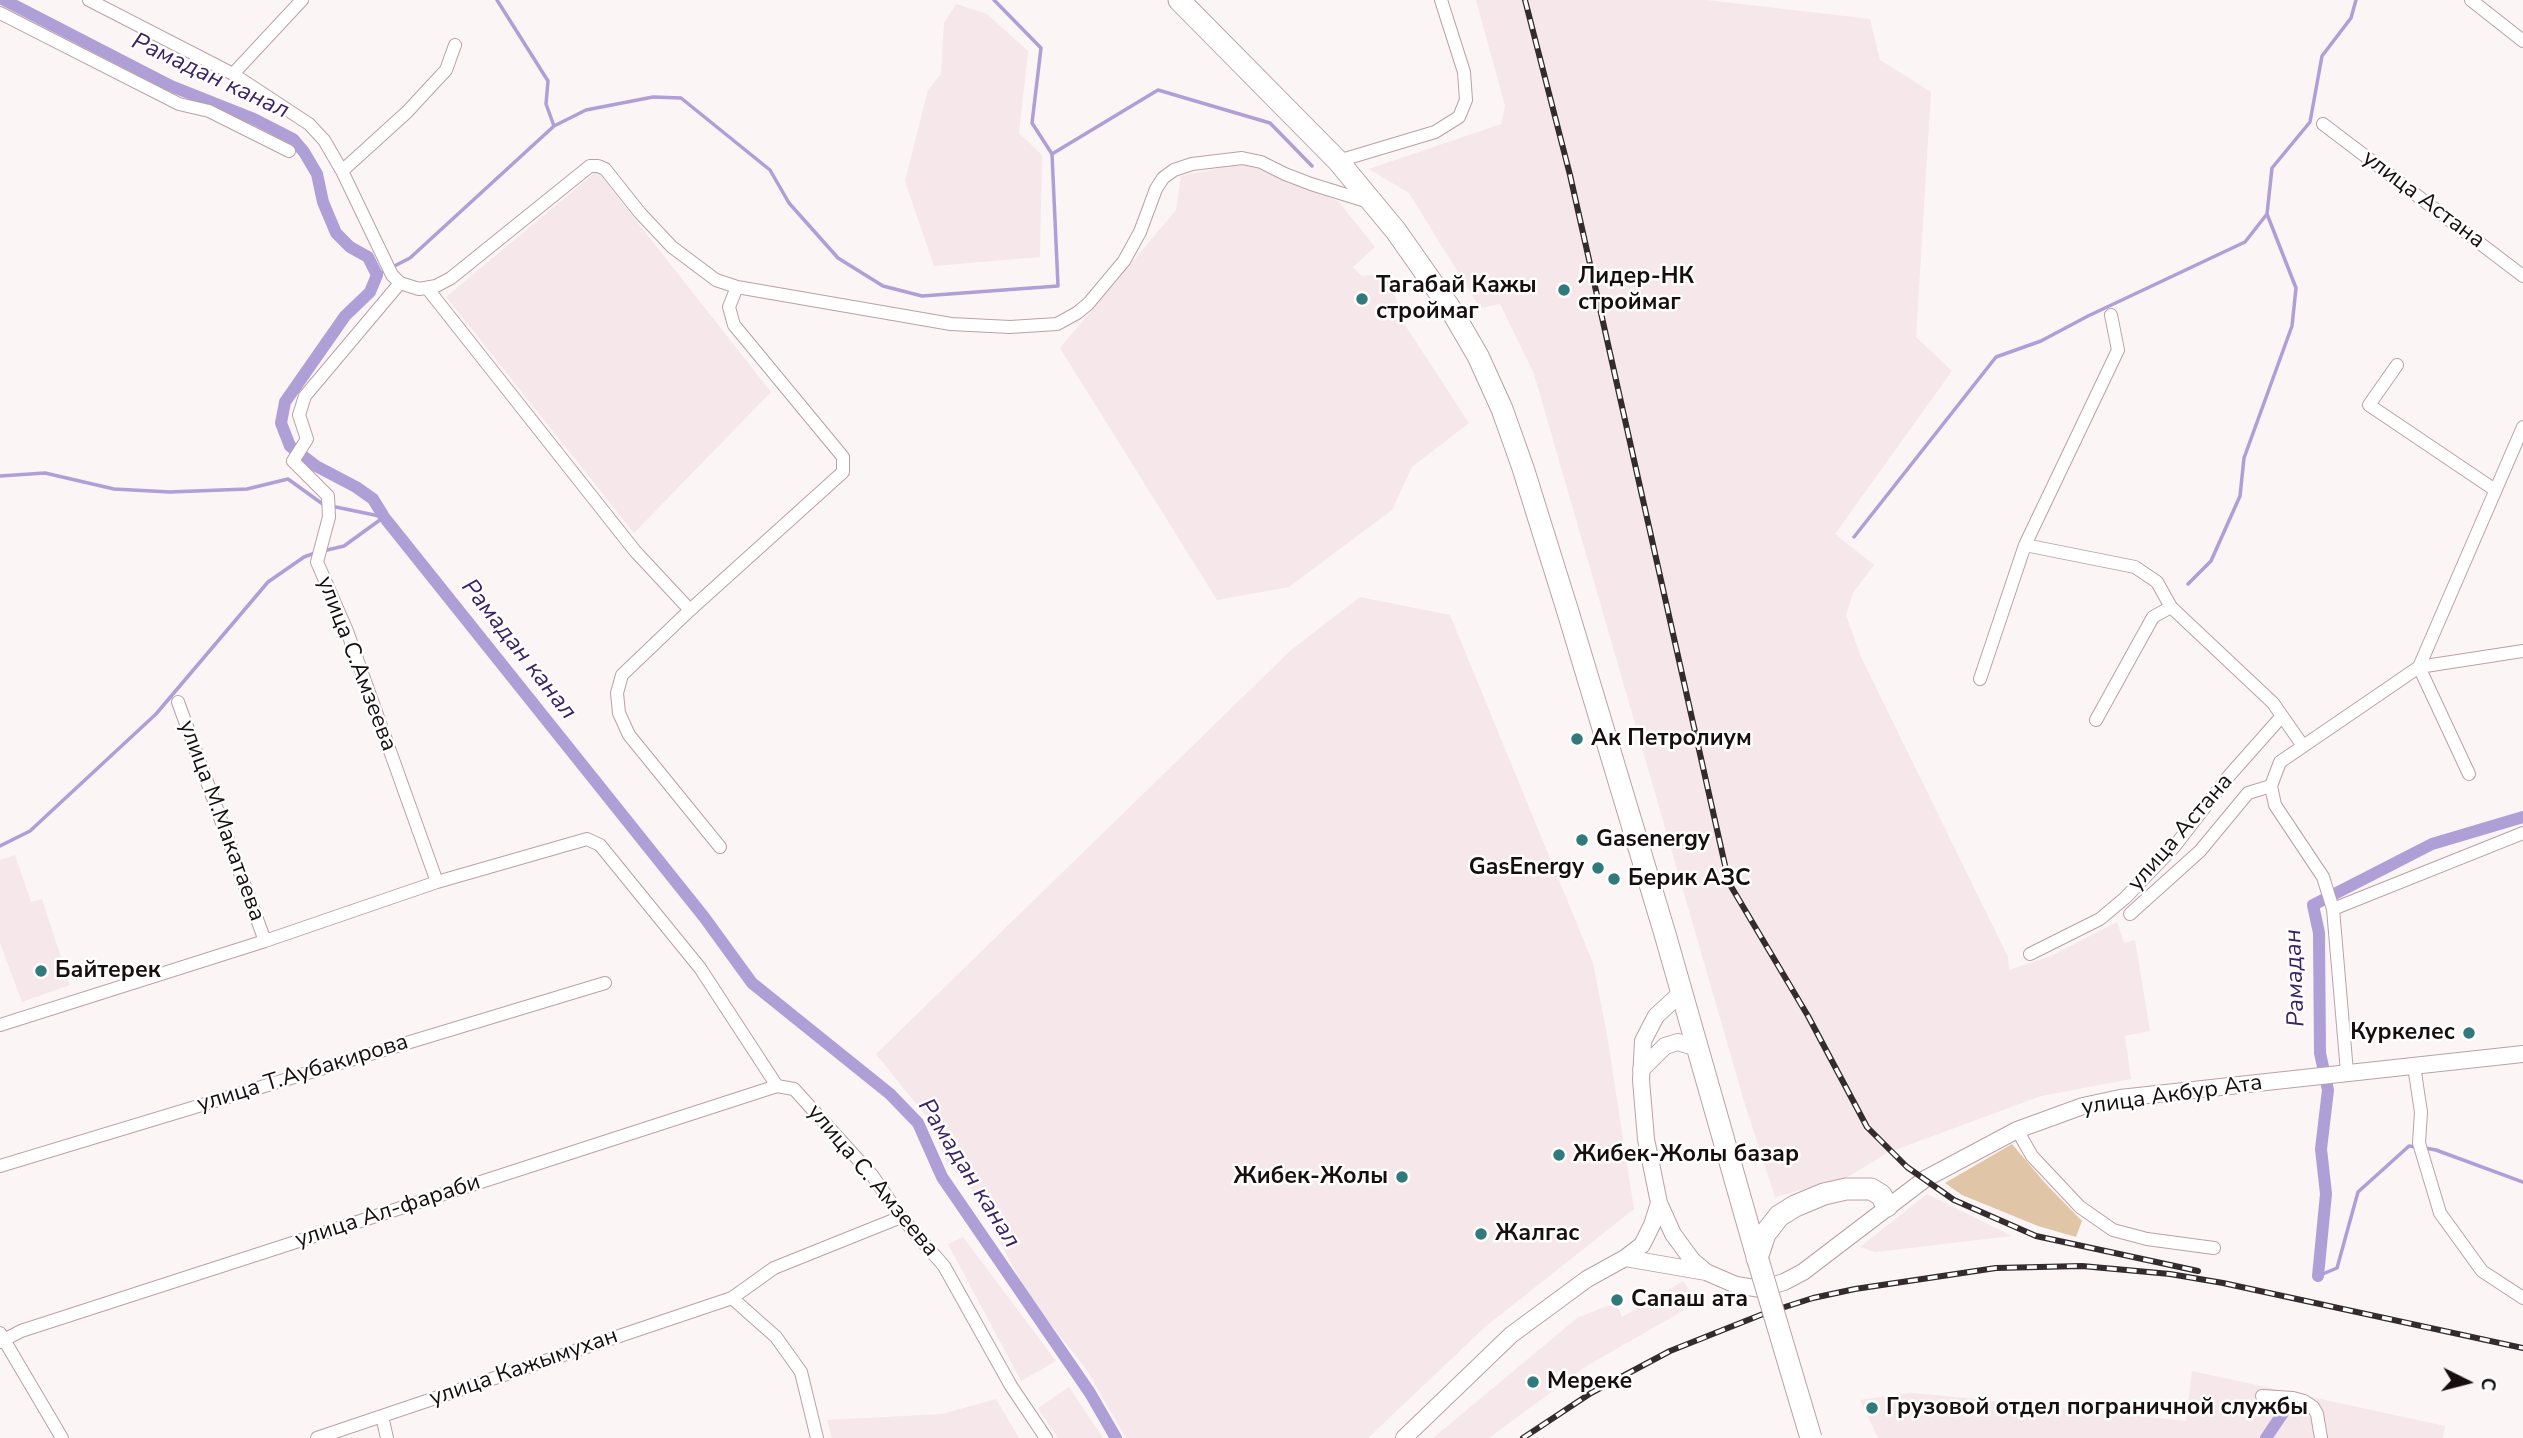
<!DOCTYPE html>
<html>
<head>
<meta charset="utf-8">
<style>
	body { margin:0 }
	#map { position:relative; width:2523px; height:1438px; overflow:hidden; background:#fbf5f6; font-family:"Nunito Sans",sans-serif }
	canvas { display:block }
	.north { position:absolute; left:2432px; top:1347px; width:70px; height:70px; -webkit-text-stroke:5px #fff; paint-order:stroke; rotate:96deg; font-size:19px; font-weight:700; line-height:28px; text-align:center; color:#170e10 }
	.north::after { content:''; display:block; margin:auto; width:24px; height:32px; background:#170e10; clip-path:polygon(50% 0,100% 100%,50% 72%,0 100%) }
</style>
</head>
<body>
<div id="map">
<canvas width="2523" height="1438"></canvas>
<div class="north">С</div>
</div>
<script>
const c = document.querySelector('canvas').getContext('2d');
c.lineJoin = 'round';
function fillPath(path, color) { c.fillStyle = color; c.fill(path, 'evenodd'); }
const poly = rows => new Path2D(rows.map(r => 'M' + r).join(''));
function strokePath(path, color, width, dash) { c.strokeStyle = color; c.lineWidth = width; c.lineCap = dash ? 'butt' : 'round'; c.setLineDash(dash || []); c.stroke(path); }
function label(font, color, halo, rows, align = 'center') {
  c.font = font + ' "Nunito Sans",sans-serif'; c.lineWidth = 5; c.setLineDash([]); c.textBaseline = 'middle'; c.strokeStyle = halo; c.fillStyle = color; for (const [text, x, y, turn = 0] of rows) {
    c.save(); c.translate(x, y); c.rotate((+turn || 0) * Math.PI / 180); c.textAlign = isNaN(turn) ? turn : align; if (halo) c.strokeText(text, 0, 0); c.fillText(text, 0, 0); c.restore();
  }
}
fillPath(poly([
	[1476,0,1707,0,1870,19,1880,60,1931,92,1916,337,1952,371,1835,534,1874,565,1853,593,1846,615,1861,657,2008,957,2009,970,2051,956,2117,922,2124,943,2135,940,2150,1031,2125,1036,2131,1079,2041,1096,1887,1153,1846,1178,1775,1197,1746,1108,1534,374,1500,304,1480,308,1409,193,1369,169,1501,124,1505,106],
	[956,4,987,14,1028,51,1019,133,1042,155,1040,257,934,266,905,181,928,90,941,74,944,23],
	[1243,163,1338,201,1375,247,1353,267,1362,276,1387,273,1405,325,1469,423,1412,467,1392,510,1289,587,1217,600,1060,348,1176,210,1181,176],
	[597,171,771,392,634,533,446,297],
	[1360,597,1450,615,1593,963,1607,1035,1634,1209,1485,1327,1368,1438,1126,1438,1086,1369,1030,1298,972,1190,946,1162,930,1121,876,1054,1291,650],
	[15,855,31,902,42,899,70,985,22,1002,0,943,0,860],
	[1927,1194,2012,1236,1875,1252,1860,1247],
	[963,1237,1056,1361,1021,1381,948,1244],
	[1683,1281,1698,1302,1585,1367,1489,1438,1433,1438,1577,1318,1607,1306,1617,1305,1622,1317],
	[2192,1371,2445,1426,2443,1438,1878,1438,1860,1400,1910,1393,1936,1395,2186,1421],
	[1069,1387,1103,1438,1058,1438,1038,1408],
	[996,1399,1019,1438,832,1438,827,1420,942,1414]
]), '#f5e7ea');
fillPath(poly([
	[2012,1144,2045,1183,2082,1221,2076,1237,2038,1226,1962,1195,1945,1183]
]), '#e0c5a7');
strokePath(poly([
	[497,0,548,81,546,104,554,126],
	[1052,154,1158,90,1270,123,1312,166],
	[377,275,410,258,554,126,586,110,653,97,681,98,770,170,789,203,838,258,883,286,922,296,1058,286,1052,154,1032,123,1041,48,994,0],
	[0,476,45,473,114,489,170,492,247,489,288,479,324,505],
	[331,506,384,517],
	[1854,537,1996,357,2041,341,2088,316,2245,242,2267,214],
	[323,551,344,546,384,517],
	[2188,584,2211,561,2240,496,2244,458,2292,326,2296,288,2267,214,2272,168,2310,122,2322,56,2351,18,2356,0],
	[0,846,30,831,156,714,268,582,304,557,315,553],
	[2425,1148,2436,1150,2523,1182],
	[2318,1276,2337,1268,2358,1192,2409,1146,2417,1147]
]), '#ae9fd7', 3.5);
strokePath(poly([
	[4,0,171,86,254,119,293,139,304,152,317,174,323,202,336,233,350,247,368,257,377,275,370,292,345,316,285,402,281,423,290,446,316,466,356,487,373,499,384,517,704,917,752,983,890,1094,918,1123,942,1177,1090,1393,1116,1438],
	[2318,1276,2326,1194,2321,1149,2328,1090,2320,1053,2319,933,2313,905,2432,844,2523,817],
	[2266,1438,2287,1407]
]), '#ae9fd7', 12);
const street = poly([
	[89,0,233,74,309,124,324,140,342,171,392,275,400,283,419,289,436,286,451,278,590,166,598,166,605,169,640,213,672,247,716,280,737,287,951,324,1010,327,1057,324,1077,313,1088,304,1124,261,1140,232,1156,189,1163,178,1174,170,1192,164,1242,158,1261,162,1285,174,1311,184,1369,202],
	[2471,0,2523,41],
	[0,13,179,104,209,111,289,151],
	[233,74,302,0],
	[2323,124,2523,276],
	[1338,161,1435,132,1459,117,1466,100,1464,72,1441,0],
	[342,171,407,112,446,70,455,45],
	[400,283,305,396,299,415,307,439,293,461,328,496,329,517,317,562,347,631,437,882,587,839,600,845,700,968,777,1086,794,1089,872,1175,901,1217,944,1266,1011,1386,1046,1438],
	[427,288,635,551,690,610],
	[2397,365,2369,405,2495,490],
	[2025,545,2135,567,2157,582,2171,607,2273,703,2303,746],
	[1980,679,2025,545,2118,350,2111,315],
	[178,702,265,941],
	[2096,720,2153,617,2171,607],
	[2469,774,2419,667,2523,651],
	[720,847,629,735,619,713,617,693,622,675,690,610,843,472,843,457,734,325,729,307,737,287],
	[2333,909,2523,833],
	[2130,914,2200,851,2248,793,2271,786],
	[2030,954,2100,919,2125,898,2174,847,2228,777,2282,716],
	[0,1025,265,941,437,882],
	[2414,1066,2421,1112,2419,1143,2440,1213,2482,1271,2523,1298],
	[2347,1072,2333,909,2323,877,2275,805,2271,786,2280,762,2419,667,2523,427],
	[2017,1130,2032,1156,2080,1207,2113,1230,2147,1239,2214,1248],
	[0,1166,605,983],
	[732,1298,776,1337,801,1372,817,1438],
	[0,1333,62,1438],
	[0,1342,21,1331,777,1086],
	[2262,1396,2293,1398,2304,1401,2313,1407,2317,1414,2321,1438],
	[382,1416,387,1438],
	[317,1438,732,1298,774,1268,901,1217]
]);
const secondary = poly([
	[1682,992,1656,1016,1643,1041,1641,1080,1646,1139,1659,1203,1673,1234,1692,1260,1706,1272],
	[1641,1070,1665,1046,1678,1042,1697,1048],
	[1625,1258,1706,1272,1736,1285,1761,1289,1784,1282,1803,1272,1925,1179,2017,1130,2083,1106,2120,1098,2523,1054],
	[1404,1438,1511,1335,1587,1279,1625,1258,1642,1245,1652,1225,1659,1203]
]);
const highway = poly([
	[1179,0,1338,161,1396,231,1450,308,1478,356,1502,409,1523,468,1568,612,1665,934,1758,1260],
	[1757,1258,1765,1234,1779,1216,1795,1206,1824,1194,1846,1189,1871,1189,1881,1195,1887,1206]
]);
strokePath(street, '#bca0a6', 14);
strokePath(secondary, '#bca0a6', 18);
strokePath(highway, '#bca0a6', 23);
strokePath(street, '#fff', 12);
strokePath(secondary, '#fff', 16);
strokePath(highway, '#fff', 21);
const rail = poly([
	[1525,0,1570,175,1729,883,1808,1016,1867,1127,1907,1167,1954,1200,2036,1236,2198,1271],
	[1523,1438,1591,1393,1670,1351,1763,1314,1813,1298,1855,1289,1996,1268,2082,1266,2170,1274,2223,1283,2523,1348]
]);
strokePath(rail, '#332b2d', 6);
strokePath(rail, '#fff', 3.5, [10]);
const highwayBridge = poly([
	[1758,1260,1811,1438]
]);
strokePath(highwayBridge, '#bca0a6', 23, []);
strokePath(highwayBridge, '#fff', 21);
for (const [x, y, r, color] of [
	[1564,290,7,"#317a7b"],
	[1362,299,7,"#317a7b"],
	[1577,739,7,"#317a7b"],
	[1582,840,7,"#317a7b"],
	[1598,868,7,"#317a7b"],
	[1614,879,7,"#317a7b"],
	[41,971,7,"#317a7b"],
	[2469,1033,7,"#317a7b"],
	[1559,1155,7,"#317a7b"],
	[1402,1177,7,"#317a7b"],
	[1481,1234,7,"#317a7b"],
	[1617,1300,7,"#317a7b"],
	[1533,1382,7,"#317a7b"],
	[1872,1408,7,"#317a7b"]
]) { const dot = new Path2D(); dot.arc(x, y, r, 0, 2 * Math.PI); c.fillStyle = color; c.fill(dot); strokePath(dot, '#fff', 2.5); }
label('23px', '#170e10', '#fff', [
	["улица Астана",2423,200,37],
	["улица С.Амзеева",356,664,69],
	["улица М.Макатаева",221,821,70],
	["улица Астана",2181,833,-49],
	["улица Т.Аубакирова",303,1074,-17],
	["улица Акбур Ата",2172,1096,-8],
	["улица С. Амзеева",872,1181,50],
	["улица Ал-фараби",388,1212,-18],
	["улица Кажымухан",524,1368,-19]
]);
label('bold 23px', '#170e10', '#fff', [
	["Лидер-НК",1578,277],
	["строймаг",1578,303],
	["Тагабай Кажы",1376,286],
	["строймаг",1376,312],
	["Ак Петролиум",1591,739],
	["Gasenergy",1596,840],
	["GasEnergy",1584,868,"right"],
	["Берик АЗС",1628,879],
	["Байтерек",55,971],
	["Куркелес",2455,1033,"right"],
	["Жибек-Жолы базар",1573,1155],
	["Жибек-Жолы",1388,1177,"right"],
	["Жалгас",1495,1234],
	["Сапаш ата",1631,1300],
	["Мереке",1547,1382],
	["Грузовой отдел пограничной службы",1886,1408]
], 'left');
label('italic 24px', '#3b2365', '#fff', [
	["Рамадан канал",210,77,25],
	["Рамадан канал",518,650,52],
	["Рамадан",2296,978,-92],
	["Рамадан канал",968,1174,58]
]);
</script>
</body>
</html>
